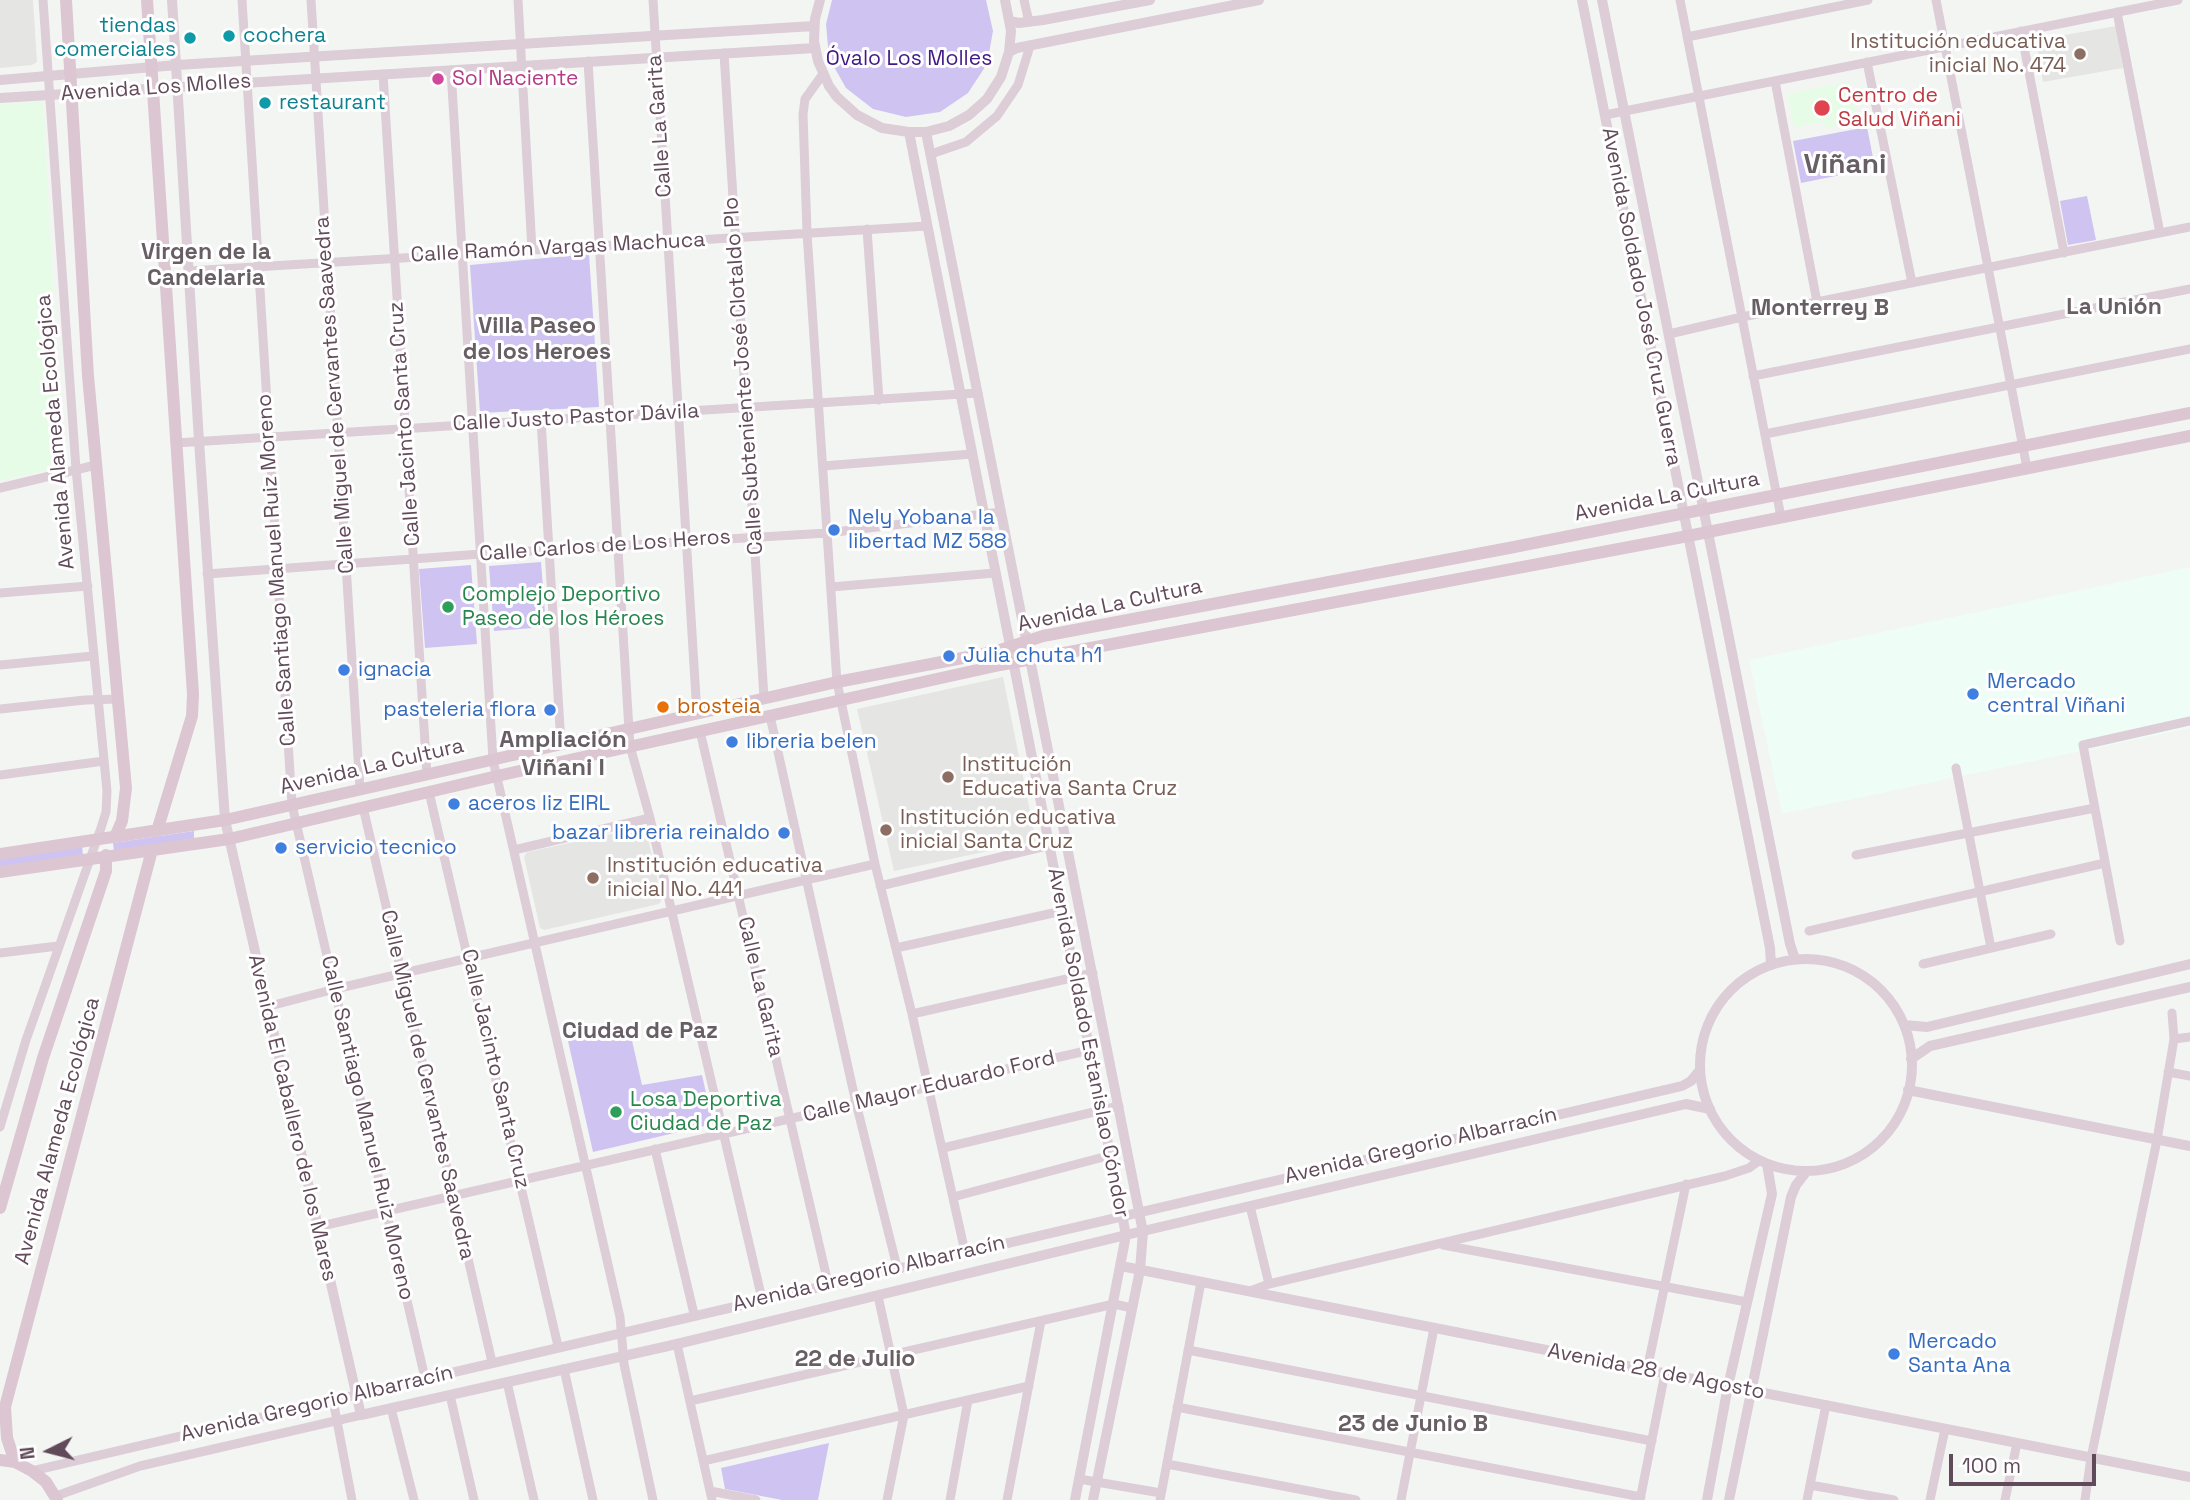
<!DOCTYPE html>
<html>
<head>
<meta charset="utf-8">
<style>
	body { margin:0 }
	#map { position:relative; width:2190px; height:1500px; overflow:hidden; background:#f3f5f3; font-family:"Space Grotesk",sans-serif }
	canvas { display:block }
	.north { position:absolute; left:14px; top:1416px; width:70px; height:70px; -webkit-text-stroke:5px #fff; paint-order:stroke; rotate:264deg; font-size:19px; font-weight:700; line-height:28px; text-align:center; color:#614a59 }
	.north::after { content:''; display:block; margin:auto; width:24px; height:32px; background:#614a59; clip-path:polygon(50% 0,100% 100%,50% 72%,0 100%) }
	.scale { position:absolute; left:1949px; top:1454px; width:147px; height:32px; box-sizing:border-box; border:4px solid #614a59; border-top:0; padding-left:9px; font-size:21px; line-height:24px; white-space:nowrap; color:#614a59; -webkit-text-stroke:5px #fff; paint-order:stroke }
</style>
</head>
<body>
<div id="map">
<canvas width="2190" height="1500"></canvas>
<div class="north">N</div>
<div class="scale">100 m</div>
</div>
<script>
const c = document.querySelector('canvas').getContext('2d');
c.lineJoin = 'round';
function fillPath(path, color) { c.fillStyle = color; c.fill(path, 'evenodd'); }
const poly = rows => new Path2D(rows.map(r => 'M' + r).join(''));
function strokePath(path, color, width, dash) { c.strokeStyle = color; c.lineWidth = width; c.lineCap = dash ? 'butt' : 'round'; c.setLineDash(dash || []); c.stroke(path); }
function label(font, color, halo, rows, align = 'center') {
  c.font = font + ' "Space Grotesk",sans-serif'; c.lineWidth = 6; c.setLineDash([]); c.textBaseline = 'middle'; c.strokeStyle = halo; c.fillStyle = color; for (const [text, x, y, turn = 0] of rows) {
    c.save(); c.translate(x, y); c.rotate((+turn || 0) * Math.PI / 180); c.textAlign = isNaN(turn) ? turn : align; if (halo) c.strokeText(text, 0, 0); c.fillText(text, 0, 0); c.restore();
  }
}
fillPath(poly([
	[2190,567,2190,728,1782,814,1749,660]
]), '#effdf7');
fillPath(poly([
	[0,0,33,0,37,62,32,65,0,68],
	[2116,26,2123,68,2043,82,2036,40],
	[1003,677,1036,841,894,871,857,709],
	[640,828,646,830,662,899,659,904,544,930,540,928,524,857,527,852]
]), '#e5e6e4');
fillPath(poly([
	[1850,81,1858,122,1825,128,1824,122,1794,128,1787,94],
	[43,101,63,466,0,481,0,104]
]), '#e7fce6');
fillPath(poly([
	[832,0,986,0,993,31,987,64,968,93,940,112,906,117,873,109,846,88,829,58,826,24],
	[1867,127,1875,168,1801,183,1793,141],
	[2087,196,2096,240,2068,245,2060,201],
	[589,254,599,407,480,413,470,265],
	[541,562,546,627,494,631,489,566],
	[471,565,477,644,425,648,419,569],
	[194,831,194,839,114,851,113,843],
	[82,846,83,855,0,867,0,858],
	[629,1027,642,1085,702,1075,713,1124,593,1152,568,1041],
	[829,1443,818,1500,782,1500,725,1489,721,1468]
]), '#cfc3f1');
strokePath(poly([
	[242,0,292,805,425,1378],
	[311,0,360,790],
	[518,0,532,250],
	[653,0,697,714],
	[1024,0,1029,22],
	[1680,0,1781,517],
	[1936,0,2027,468],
	[2117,12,2160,233],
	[2021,31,2064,253],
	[1687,37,1868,0],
	[724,53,764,698],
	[588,61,630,746,650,818,762,1299],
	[1867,62,1912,283],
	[451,70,493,760,620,1317,624,1364,653,1500],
	[383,74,427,775],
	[823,74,805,99,803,114,807,233,837,682,875,864,912,1014,965,1252],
	[1775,81,1817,302],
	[1605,115,2178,0],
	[931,154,966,142,997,116,1018,85,1030,46],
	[867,229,879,400],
	[189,271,927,226],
	[1669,334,1742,317,2190,227],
	[1753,376,2190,289],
	[541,420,561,744],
	[1765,434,2190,349],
	[175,443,978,393],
	[823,466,972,454],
	[0,488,96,465],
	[207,574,481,554,827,533,1001,512],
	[831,587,995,573],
	[0,593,88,586],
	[0,665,93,656],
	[0,709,85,700,118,699],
	[770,716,856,1103,897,1267],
	[700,731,828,1283],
	[1956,768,1991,948],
	[0,775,104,761],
	[429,792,558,1346],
	[363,807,492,1362],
	[514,850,650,818],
	[1856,855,2095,808],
	[880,886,1067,841],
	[1809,931,2105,863],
	[2120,941,2083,745,2190,721],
	[896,948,1062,911],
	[0,953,58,946],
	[1923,964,2051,934],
	[266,1007,335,989,875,864],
	[912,1014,1093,973],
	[2174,1039,2190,1037],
	[2168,1072,2190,1076],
	[0,1127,26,1040,101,828,106,812,107,791,76,469,43,0],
	[943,1148,1119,1106],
	[655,1149,694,1314],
	[953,1197,1111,1155],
	[1250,1206,1269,1284],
	[317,1227,1090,1050],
	[1443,1245,1747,1302],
	[1250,1291,1269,1284,1725,1176,1749,1168,1760,1160],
	[878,1296,904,1415,887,1500],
	[677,1344,712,1500],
	[1188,1350,1652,1441],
	[564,1369,593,1500],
	[1647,1370,1686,1184],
	[507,1382,534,1500],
	[450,1395,474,1500],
	[333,1400,352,1500],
	[690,1401,1114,1304,1132,1308],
	[1177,1407,1641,1497],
	[391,1408,414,1500],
	[703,1461,1029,1386],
	[1167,1464,1356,1500],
	[32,1471,356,1395],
	[1079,1479,1161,1493],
	[1810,1485,1894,1500],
	[710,1491,756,1500],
	[56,1496,140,1466,361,1415],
	[950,1500,968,1400],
	[1007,1500,1041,1321],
	[1160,1500,1201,1282],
	[1401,1500,1434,1328],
	[1640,1500,1665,1373],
	[1807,1500,1826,1405],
	[1930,1500,1945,1429],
	[2005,1500,2017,1443],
	[2085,1500,2091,1458,2157,1140,2174,1039,2172,1013]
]), '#dccdd7', 9);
strokePath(poly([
	[172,0,199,441,225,820,361,1415,677,1344,1126,1235,1686,1104,1710,1109],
	[820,0,815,19,814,41,818,61,829,86,837,97,857,115,882,128,909,132,926,132,949,126,969,115,987,99,1001,77,1009,52,1011,31,1005,0],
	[1582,0,1770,948,1771,964],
	[1602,0,1790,944,1795,959],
	[1010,21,1019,23,1043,20,1150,0],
	[1009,52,1017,48,1259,0],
	[0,80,177,65,814,26],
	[0,98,815,48],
	[909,132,1126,1235,1075,1500],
	[926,132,1143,1232,1140,1270,1093,1500],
	'1700 1065a106 106 0 1 1 212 0a106 106 0 1 1-212 0Z',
	[1904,1025,1927,1027,2190,964],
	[1911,1059,1930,1046,2190,987],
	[1908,1090,2190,1146],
	[1121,1266,2190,1477],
	[356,1395,1682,1086,1691,1081,1700,1070],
	[1707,1500,1728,1386,1772,1194,1767,1164],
	[1729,1500,1791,1197,1796,1185,1807,1171]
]), '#dccdd7', 10);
strokePath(poly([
	[66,0,88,376,126,788,122,821,115,837],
	[147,0,193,694,192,716,157,831],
	[0,854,225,820,837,682,994,652,1043,636,1509,548,2190,413],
	[0,872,229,839,497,776,1000,665,1688,536,2190,436],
	[0,1208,43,1058,106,871,106,855],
	[0,1460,15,1462,32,1471,46,1482,57,1500],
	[15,1462,7,1438,5,1407,152,850]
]), '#dbc6d2', 12);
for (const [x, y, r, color] of [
	[229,36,7,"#0f9aa8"],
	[190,38,7,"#0f9aa8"],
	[2080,54,7,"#8d6e63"],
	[438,79,7,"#d1479c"],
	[265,103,7,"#0f9aa8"],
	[1822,108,9,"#e0444e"],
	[834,530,7,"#3f7fe0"],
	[448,607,7,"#2e9e5b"],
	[949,656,7,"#3f7fe0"],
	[344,670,7,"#3f7fe0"],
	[1973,694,7,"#3f7fe0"],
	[663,707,7,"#e8710a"],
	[550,710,7,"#3f7fe0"],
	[732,742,7,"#3f7fe0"],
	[948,777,7,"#8d6e63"],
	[454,804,7,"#3f7fe0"],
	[886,830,7,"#8d6e63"],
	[784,833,7,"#3f7fe0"],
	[281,848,7,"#3f7fe0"],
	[593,878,7,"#8d6e63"],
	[616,1112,7,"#2e9e5b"],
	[1894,1354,7,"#3f7fe0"]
]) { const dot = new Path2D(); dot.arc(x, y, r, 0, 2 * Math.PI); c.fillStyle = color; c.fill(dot); strokePath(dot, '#fff', 2.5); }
label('21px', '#0d838f', '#fff', [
	["tiendas",176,26,"right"],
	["comerciales",176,50,"right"],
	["cochera",243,36],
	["restaurant",279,103]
], 'left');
label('21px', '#785e54', '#fff', [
	["Institución educativa",2066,42,"right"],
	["inicial No. 474",2066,66,"right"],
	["Institución",962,765],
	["Educativa Santa Cruz",962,789],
	["Institución educativa",900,818],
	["inicial Santa Cruz",900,842],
	["Institución educativa",607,866],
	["inicial No. 441",607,890]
], 'left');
label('21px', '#411885', '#fff', [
	["Óvalo Los Molles",909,59]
]);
label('21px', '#b23c85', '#fff', [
	["Sol Naciente",452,79]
], 'left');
label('21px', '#614a59', '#fff', [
	["Avenida Los Molles",156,88,-4],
	["Calle La Garita",660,126,-94],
	["Calle Ramón Vargas Machuca",558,248,-3],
	["Avenida Soldado José Cruz Guerra",1641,297,79],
	["Calle Subteniente José Clotaldo Plo",744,376,-94],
	["Calle Miguel de Cervantes Saavedra",335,395,-94],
	["Calle Justo Pastor Dávila",576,418,-3],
	["Calle Jacinto Santa Cruz",405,424,-94],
	["Avenida Alameda Ecológica",56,432,-95],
	["Avenida La Cultura",1667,497,-11],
	["Calle Carlos de Los Heros",605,546,-4],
	["Calle Santiago Manuel Ruiz Moreno",277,570,-94],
	["Avenida La Cultura",1110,606,-12],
	["Avenida La Cultura",372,767,-13],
	["Calle La Garita",760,987,77],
	["Avenida Soldado Estanislao Cóndor",1088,1043,79],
	["Calle Jacinto Santa Cruz",495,1069,77],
	["Calle Miguel de Cervantes Saavedra",427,1085,77],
	["Calle Mayor Eduardo Ford",929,1087,-13],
	["Avenida El Caballero de los Mares",292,1118,77],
	["Calle Santiago Manuel Ruiz Moreno",367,1128,77],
	["Avenida Alameda Ecológica",58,1131,-75],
	["Avenida Gregorio Albarracín",1421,1146,-13],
	["Avenida Gregorio Albarracín",869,1274,-13],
	["Avenida 28 de Agosto",1656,1372,11],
	["Avenida Gregorio Albarracín",317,1404,-13]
]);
label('21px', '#be3a42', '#fff', [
	["Centro de",1838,96],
	["Salud Viñani",1838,120]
], 'left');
label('21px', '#366cbe', '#fff', [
	["Nely Yobana la",848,518],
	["libertad MZ 588",848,542],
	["Julia chuta h1",963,656],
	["ignacia",358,670],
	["Mercado",1987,682],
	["central Viñani",1987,706],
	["pasteleria flora",536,710,"right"],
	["libreria belen",746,742],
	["aceros liz EIRL",468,804],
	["bazar libreria reinaldo",770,833,"right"],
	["servicio tecnico",295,848],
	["Mercado",1908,1342],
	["Santa Ana",1908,1366]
], 'left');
label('21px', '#27864d', '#fff', [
	["Complejo Deportivo",462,595],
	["Paseo de los Héroes",462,619],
	["Losa Deportiva",630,1100],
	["Ciudad de Paz",630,1124]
], 'left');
label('21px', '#c56008', '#fff', [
	["brosteia",677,707]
], 'left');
label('bold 23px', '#685f64', '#fff', [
	["Virgen de la",206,253],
	["Candelaria",206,279],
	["La Unión",2114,308],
	["Monterrey B",1820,309],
	["Villa Paseo",537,327],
	["de los Heroes",537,353],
	["Ciudad de Paz",640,1032],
	["22 de Julio",855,1360],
	["23 de Junio B",1413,1425]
]);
label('bold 24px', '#685f64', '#fff', [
	["Ampliación",563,740],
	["Viñani I",563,768]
]);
label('bold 28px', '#685f64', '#fff', [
	["Viñani",1845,165]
]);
</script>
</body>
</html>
